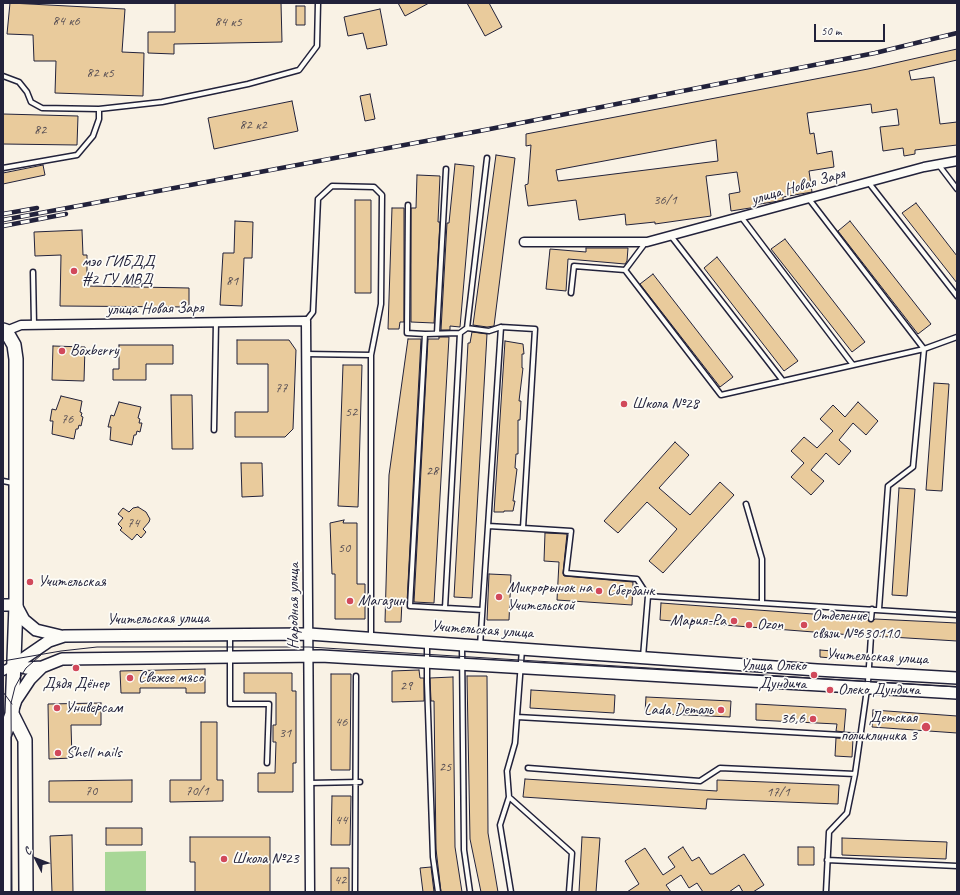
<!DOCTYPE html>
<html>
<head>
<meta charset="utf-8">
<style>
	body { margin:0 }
	#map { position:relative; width:960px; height:895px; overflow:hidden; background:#f9f2e5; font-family:Caveat,sans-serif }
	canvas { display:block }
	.frame { position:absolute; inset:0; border:4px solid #22223b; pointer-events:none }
	.north { position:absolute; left:16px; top:839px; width:40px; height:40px; -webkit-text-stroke:3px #fdfcf7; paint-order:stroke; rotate:312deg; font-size:11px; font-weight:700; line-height:16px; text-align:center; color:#22223b }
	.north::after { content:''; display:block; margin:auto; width:14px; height:18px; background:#22223b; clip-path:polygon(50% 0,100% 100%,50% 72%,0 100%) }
	.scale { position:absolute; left:814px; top:24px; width:71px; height:18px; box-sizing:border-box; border:2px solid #22223b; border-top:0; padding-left:5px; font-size:12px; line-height:14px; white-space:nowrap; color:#22223b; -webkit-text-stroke:3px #fdfcf7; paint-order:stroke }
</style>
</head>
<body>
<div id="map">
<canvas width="960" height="895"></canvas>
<div class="frame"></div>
<div class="north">С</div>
<div class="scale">50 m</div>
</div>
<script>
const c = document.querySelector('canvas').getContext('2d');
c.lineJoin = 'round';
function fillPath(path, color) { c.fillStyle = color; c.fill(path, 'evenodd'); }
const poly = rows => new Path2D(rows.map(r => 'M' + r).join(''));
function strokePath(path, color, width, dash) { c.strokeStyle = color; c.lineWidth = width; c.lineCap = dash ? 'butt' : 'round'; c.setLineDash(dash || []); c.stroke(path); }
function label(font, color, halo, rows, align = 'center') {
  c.font = font + ' Caveat,sans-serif'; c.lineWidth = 3.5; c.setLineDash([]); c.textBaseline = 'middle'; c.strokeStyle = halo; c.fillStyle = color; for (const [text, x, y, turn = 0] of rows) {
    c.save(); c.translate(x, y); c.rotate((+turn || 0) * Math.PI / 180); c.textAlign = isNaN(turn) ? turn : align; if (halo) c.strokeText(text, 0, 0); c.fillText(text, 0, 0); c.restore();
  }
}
fillPath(poly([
	[146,851,146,892,105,892,105,852]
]), '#a8d797');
const building = poly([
	[10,3,125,9,122,52,144,53,143,96,55,93,56,61,34,61,33,35,7,34,10,3],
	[175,3,281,3,282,42,174,44,174,54,148,53,148,32,175,32,175,3],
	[398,3,429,3,405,16,398,3],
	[467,3,489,3,502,27,485,36,467,3],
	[296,6,305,6,305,25,296,25,296,6],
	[380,9,387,45,367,49,363,33,348,36,344,17,380,9],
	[957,49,957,60,909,71,911,80,934,77,940,124,957,122,957,145,915,150,915,154,904,156,903,148,883,151,880,127,899,125,897,109,872,113,871,104,807,113,810,134,814,133,817,154,832,151,834,167,809,171,812,192,783,197,783,200,773,202,753,205,753,208,750,208,731,211,729,194,740,192,737,172,706,176,711,216,655,224,655,222,626,225,625,214,579,220,576,200,528,206,525,185,528,184,531,145,526,146,526,134,868,69,957,49],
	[716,140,718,161,558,181,556,170,716,140],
	[370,94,375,119,365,121,360,96,370,94],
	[292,101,298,131,214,149,208,118,292,101],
	[3,114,78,116,77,145,3,144,3,114],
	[496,155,515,158,494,326,487,327,473,325,496,155],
	[455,164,474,166,460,327,450,326,450,330,441,330,447,223,449,223,455,164],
	[43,165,45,175,3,184,3,173,43,165],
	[417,175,440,176,438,222,440,222,434,323,411,322,411,208,416,208,417,175],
	[355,200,371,200,371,293,355,293,355,200],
	[916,203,957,256,957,283,902,213,916,203],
	[392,208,404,208,404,322,400,322,399,329,388,329,392,208],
	[235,221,253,222,252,258,244,258,242,306,220,305,223,253,234,253,235,221],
	[850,221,931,324,918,334,838,231,850,221],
	[82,230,83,255,87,255,87,286,189,288,189,307,60,306,61,255,35,256,34,232,82,230],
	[785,239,865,342,852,352,771,249,785,239],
	[586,248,628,248,627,261,625,264,568,259,566,291,546,289,550,249,586,252,586,248],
	[717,257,798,361,784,371,704,268,717,257],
	[653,274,733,377,720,387,640,284,653,274],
	[472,332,487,334,472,598,454,597,468,343,470,343,472,332],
	[439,337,449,337,434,603,414,602,428,339,439,339,439,337],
	[408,339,421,339,407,602,402,601,401,622,385,622,389,475,408,339],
	[237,340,289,340,296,350,293,429,285,437,235,437,235,412,268,412,268,364,237,364,237,340],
	[505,341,523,344,524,354,522,354,522,368,523,368,519,401,521,401,520,420,518,420,518,454,516,454,515,468,517,469,513,501,515,501,513,511,504,511,504,512,494,512,505,341],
	[119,345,173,345,173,364,146,364,146,380,113,380,113,369,119,369,119,345],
	[53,346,85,347,84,381,52,380,53,346],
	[343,365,362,365,358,507,338,506,343,365],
	[934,383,949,384,942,491,926,490,934,383],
	[171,395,192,395,193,449,172,449,171,395],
	[61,396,82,401,80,412,82,413,81,416,83,417,81,426,79,425,78,429,76,429,74,439,52,434,53,421,50,421,52,409,56,410,61,396],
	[119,402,141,407,138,418,140,419,139,423,142,423,140,432,137,431,136,435,134,435,132,445,110,440,111,427,108,427,111,415,114,416,119,402],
	[858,402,878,421,866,435,853,423,839,440,851,451,839,465,826,453,811,470,824,481,811,495,791,477,804,463,791,451,804,437,817,448,833,431,820,419,833,405,845,417,858,402],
	[675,442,689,455,659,488,690,515,720,482,734,495,663,573,649,561,677,529,647,502,618,533,604,521,675,442],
	[241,463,262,463,263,496,242,497,241,463],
	[899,488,915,489,907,596,892,595,899,488],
	[138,507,146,512,150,519,149,522,143,529,146,532,141,538,137,534,132,540,120,530,122,528,118,524,123,518,118,514,123,508,129,512,133,508,138,507],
	[344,520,343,523,357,523,357,584,365,584,365,619,335,619,335,574,332,574,330,523,344,520],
	[545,533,567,534,563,573,564,576,633,582,632,605,557,600,559,562,544,561,545,533],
	[489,574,511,575,509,620,487,620,489,574],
	[661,603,868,618,871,622,875,619,957,623,957,641,874,636,872,633,868,636,852,635,660,620,661,603],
	[820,650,832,651,831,658,820,657,820,650],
	[205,669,205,693,186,693,186,688,140,688,140,693,121,693,120,671,205,669],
	[419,670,420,678,424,678,424,701,392,702,392,671,419,670],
	[244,673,292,673,292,691,296,691,296,763,293,763,293,792,258,792,258,773,275,773,276,742,273,742,273,725,276,725,276,693,244,693,244,673],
	[331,674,351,674,350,770,331,770,331,674],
	[467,676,487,676,488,833,498,892,481,892,470,839,467,676],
	[453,677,455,847,462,892,441,892,436,849,434,701,431,701,430,678,453,677],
	[531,690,615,695,614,713,530,708,531,690],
	[646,697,731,701,730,717,645,713,646,697],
	[101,703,101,725,71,725,72,758,49,759,48,704,101,703],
	[756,704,846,709,844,732,836,731,837,724,756,720,756,704],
	[873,710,957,716,957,733,872,727,873,710],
	[201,722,217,722,217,780,223,780,223,801,170,802,170,780,201,780,201,722],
	[836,738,853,739,852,757,835,756,836,738],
	[525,779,717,791,717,780,839,785,838,804,707,799,706,809,523,797,525,779],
	[132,780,132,802,49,802,49,781,132,780],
	[332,796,351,796,350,845,331,845,332,796],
	[106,828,142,828,142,845,106,845,106,828],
	[72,835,73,892,52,892,50,836,72,835],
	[190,837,270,837,270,892,195,892,195,862,190,862,190,837],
	[582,837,600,838,596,892,579,892,582,837],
	[842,838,947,842,946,859,842,855,842,838],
	[683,847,692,861,699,857,710,874,713,874,744,854,764,885,753,892,743,892,739,885,729,892,703,892,697,883,689,888,681,875,666,885,671,892,627,892,639,884,625,861,645,848,663,875,675,867,668,857,683,847],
	[798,847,814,847,814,865,798,865,798,847],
	[431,867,434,892,423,892,420,868,431,867],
	[331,868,349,868,349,892,331,892,331,868]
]);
fillPath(building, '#e9cb9c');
strokePath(building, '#22223b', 1);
const service = poly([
	[3,76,19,82,27,92,31,102,42,108,99,109,162,102,248,84,299,70,317,46,318,3],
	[938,164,957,189],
	[3,168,77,155,93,136,99,119,99,109],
	[869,183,957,296],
	[809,199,924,349,957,337],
	[408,205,407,333,425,334,410,606,482,610],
	[742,218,853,365],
	[671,236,783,381],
	[625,270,721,395,924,349,913,467,888,486,879,609],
	[33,272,34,325],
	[571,293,574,266,625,270,646,242],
	[306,321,313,312,318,199,332,186,374,187,382,195,381,304,371,355],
	[467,328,489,331,501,327],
	[437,333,446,169],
	[425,334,460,333,467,328,487,158],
	[306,354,371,355,371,637],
	[214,430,216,322],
	[3,481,13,483],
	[746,504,762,559,762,602],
	[523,528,571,531,566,573,637,579,648,596],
	[445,608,460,333],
	[871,619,872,609],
	[230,636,230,704,269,704,267,763],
	[427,643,427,682,433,857,438,892],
	[462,646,464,850,470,892],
	[480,646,488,526,523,528,535,329,501,327,488,526],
	[522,649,515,743,507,771,509,797,572,853,569,892],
	[643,657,648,596,957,615],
	[517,717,861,736],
	[528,768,700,781,720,768,855,774],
	[310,783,360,782],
	[509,797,500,825,511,892],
	[827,860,957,866],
	[355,892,356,676],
	[826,892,829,832,847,813,855,774,868,682,871,636]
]);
const minor = poly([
	[524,242,647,242,924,167,957,161],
	[6,331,21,325,306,321,310,892],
	[3,671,14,665]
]);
const secondary = poly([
	[3,605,16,605,24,620,36,630,61,636],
	[14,665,49,641,64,636,309,634,817,670,957,678],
	[14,665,26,668,42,667],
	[13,709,16,700,30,679,42,667,62,659,321,656,957,693]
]);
const trunk = poly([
	[3,330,6,331,14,345,16,359,16,605,12,714,4,736,4,892],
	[12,714,25,740,26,892]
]);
strokePath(service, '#22223b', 7);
strokePath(minor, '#22223b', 11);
strokePath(secondary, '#22223b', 14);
strokePath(trunk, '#22223b', 16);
strokePath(service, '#fdfcf7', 4);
strokePath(minor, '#fdfcf7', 8);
strokePath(secondary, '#fdfcf7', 11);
strokePath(trunk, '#fdfcf7', 13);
strokePath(poly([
	[3,661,61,651,97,647,309,647,957,687],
	[3,692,12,704],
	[12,892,11,703,15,687,21,676,26,668,41,655]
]), '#22223b', 1);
const rail = poly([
	[3,214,37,208],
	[3,220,490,129,875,53,957,33],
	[3,226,66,214]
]);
strokePath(rail, '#22223b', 4.5);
strokePath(rail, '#fdfcf7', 3, [9]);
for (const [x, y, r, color] of [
	[74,271,4,"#d1495b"],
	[62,351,4,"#d1495b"],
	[624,404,4,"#d1495b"],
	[30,582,4,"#d1495b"],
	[599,591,4,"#d1495b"],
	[499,597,4,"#d1495b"],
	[350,601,4,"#d1495b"],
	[734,621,4,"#d1495b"],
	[749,625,4,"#d1495b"],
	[804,625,4,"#d1495b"],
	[76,668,4,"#d1495b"],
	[814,675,4,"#d1495b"],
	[130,678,4,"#d1495b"],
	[830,690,4,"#d1495b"],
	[57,708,4,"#d1495b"],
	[721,710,4,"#d1495b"],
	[813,719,4,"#d1495b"],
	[926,727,5,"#d1495b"],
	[58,753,4,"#d1495b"],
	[224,859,4,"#d1495b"]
]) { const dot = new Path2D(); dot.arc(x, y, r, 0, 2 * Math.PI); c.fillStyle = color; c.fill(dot); strokePath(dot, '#fdfcf7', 1.5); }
label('14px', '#544c53', null, [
	["84 к6",66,21],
	["84 к5",228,22],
	["82 к5",100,73],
	["82 к2",253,125],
	["82",40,130],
	["36/1",665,200],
	["81",232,281],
	["77",281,388],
	["52",351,412],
	["76",67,419],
	["28",432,471],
	["74",133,523],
	["50",344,548],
	["29",406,686],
	["46",341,722],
	["31",285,733],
	["25",445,767],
	["70",91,791],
	["70/1",197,791],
	["17/1",778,792],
	["44",341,820],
	["42",340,880]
]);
label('16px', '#22223b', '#fdfcf7', [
	["улица Новая Заря",798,187,-16],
	["улица Новая Заря",155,309,-1],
	["Народная улица",294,606,-90],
	["Учительская улица",158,619,-1],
	["Учительская улица",482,630,4],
	["Учительская улица",877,657,3]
]);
label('16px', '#22223b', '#fdfcf7', [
	["мэо ГИБДД",82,262],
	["#2 ГУ МВД",82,280],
	["Boxberry",70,351],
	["Школа №28",632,404],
	["Учительская",38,582],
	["Микрорынок на",507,588],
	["Учительской",507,606],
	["Сбербанк",607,591],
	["Магазин",358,601],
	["Отделение",812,616],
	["связи №630110",812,634],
	["Мария-Ра",726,621,"right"],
	["Ozon",757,625],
	["Улица Олеко",806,666,"right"],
	["Дундича",806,684,"right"],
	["Свежее мясо",138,678],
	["Дядя Дёнер",76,684,"center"],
	["Олеко Дундича",838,690],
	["Универсам",65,708],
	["Lada Dеталь",713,710,"right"],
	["Детская",917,718,"right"],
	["поликлиника 3",917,736,"right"],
	["36,6",805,719,"right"],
	["Shell nails",66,753],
	["Школа №23",232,859]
], 'left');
</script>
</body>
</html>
